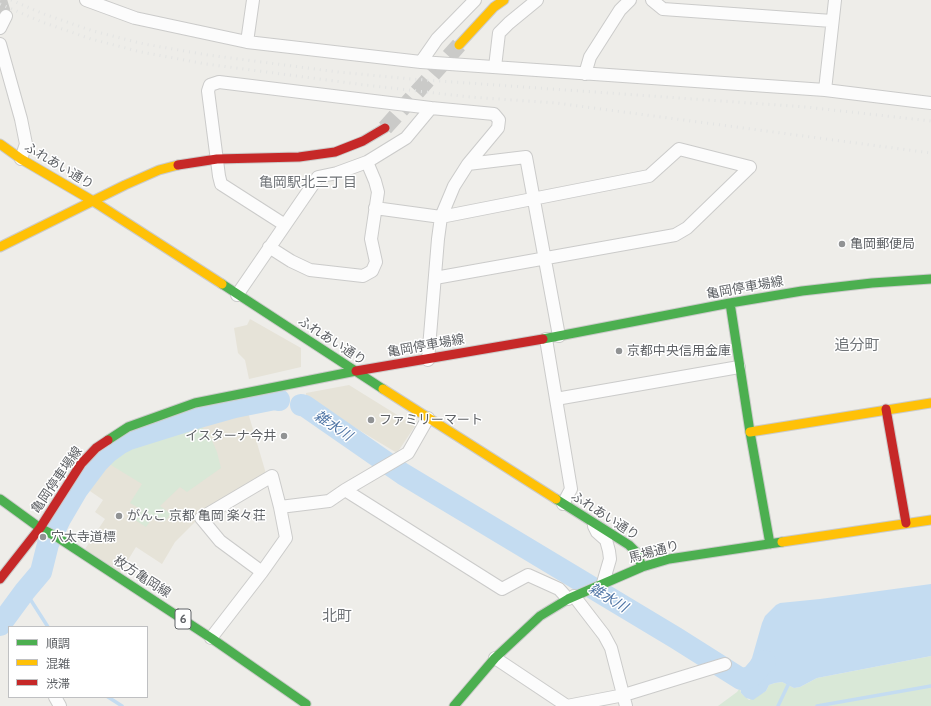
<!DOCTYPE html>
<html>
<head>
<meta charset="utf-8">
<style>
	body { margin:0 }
	#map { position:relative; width:931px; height:706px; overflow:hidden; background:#eeede9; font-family:Cabin,"Noto Sans JP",sans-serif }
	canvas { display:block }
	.legend { position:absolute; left:8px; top:626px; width:140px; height:72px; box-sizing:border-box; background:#fff; border:1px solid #bfc0c2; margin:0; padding:5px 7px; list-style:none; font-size:12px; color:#5f6266 }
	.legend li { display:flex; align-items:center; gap:8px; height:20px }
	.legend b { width:20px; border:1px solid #bfc0c2 }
</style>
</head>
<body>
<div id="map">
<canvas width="931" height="706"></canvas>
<ul class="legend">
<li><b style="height:5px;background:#4caf50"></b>順調</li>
<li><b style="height:5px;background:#ffc107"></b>混雑</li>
<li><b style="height:5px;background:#c62828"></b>渋滞</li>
</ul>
</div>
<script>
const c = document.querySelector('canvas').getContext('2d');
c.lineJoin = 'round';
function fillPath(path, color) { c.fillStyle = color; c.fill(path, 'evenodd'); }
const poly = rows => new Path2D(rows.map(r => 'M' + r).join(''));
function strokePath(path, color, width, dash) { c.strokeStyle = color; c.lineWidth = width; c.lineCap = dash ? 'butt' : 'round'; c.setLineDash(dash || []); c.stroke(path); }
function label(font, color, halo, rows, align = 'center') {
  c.font = font + ' Cabin,"Noto Sans JP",sans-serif'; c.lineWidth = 3; c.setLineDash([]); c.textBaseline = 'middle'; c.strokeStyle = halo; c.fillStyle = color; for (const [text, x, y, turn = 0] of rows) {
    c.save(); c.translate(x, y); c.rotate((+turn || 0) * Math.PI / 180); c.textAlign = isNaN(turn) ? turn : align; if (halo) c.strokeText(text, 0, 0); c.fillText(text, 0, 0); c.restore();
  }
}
fillPath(poly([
	[250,319,301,348,301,367,249,379,245,360,238,353,234,328,247,325],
	[349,385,415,426,397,453,306,398,306,393],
	[247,409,267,477,198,519,175,542,162,564,136,547,120,573,85,549,105,519,95,512,103,500,87,489,110,456,125,445,203,419]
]), '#e6e3d8');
fillPath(poly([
	[196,421,210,436,217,452,221,468,187,492,180,487,160,506,171,514,164,522,154,516,146,527,135,520,142,510,130,503,142,484,106,462,110,456,125,445],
	[931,656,931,706,718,706,737,692,740,688,741,693,749,700,766,691,769,685,775,683,782,682,794,688,800,687,817,678]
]), '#d9e8d7');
fillPath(poly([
	[931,584,931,656,817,678,800,687,794,688,782,682,775,683,769,685,766,691,753,700,746,698,741,693,740,681,743,676,752,658,762,623,765,616,776,605,780,603,820,599]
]), '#c4dcf1');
strokePath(poly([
	[25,591,48,627],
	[108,697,122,706],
	[778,706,788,685],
	[817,706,931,686]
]), '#c4dcf1', 3.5);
strokePath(poly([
	[301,405,305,406,403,474,676,638,741,679,751,677,765,661],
	[0,625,25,591,41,572,48,544,60,519,77,490,98,462,108,452,119,444,129,439,196,418,235,407,275,399,279,400]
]), '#c4dcf1', 22);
strokePath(poly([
	[1,0,6,16]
]), '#cacac8', 12, [12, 6]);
strokePath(poly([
	[385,128,459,45]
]), '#cacac8', 16, [16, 8]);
const street = poly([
	[86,0,135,18,247,42,421,62,825,90,931,103],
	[652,0,663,9,832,21],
	[0,28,6,16],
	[247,42,253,0],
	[0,44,21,119,26,144,21,159],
	[421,62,437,39,475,0],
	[495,67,499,33,509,23,537,0],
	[585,74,590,57,620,10,630,0],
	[825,90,835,0],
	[375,208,441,217,649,176,679,149,750,167],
	[285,225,221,184,219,176,208,91,210,85,219,82,431,108],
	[269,247,291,261,310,270,363,276,372,271,376,262,371,239,378,192,375,181,367,162],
	[435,278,675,235,687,228,750,167],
	[237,295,318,177,337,173,367,162,406,138,431,108,494,114,499,120,498,128,468,164],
	[546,339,571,489,563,504],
	[428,360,438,239,441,217,454,186,468,164,526,157,559,336],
	[556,399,739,367],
	[345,490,502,589,528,575,559,589,568,599],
	[280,507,329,501,345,490,408,453,428,418],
	[594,526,597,532,606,540,609,551,610,559,603,583],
	[574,596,604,635,611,648,626,706],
	[211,638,262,572,286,538,280,507,272,476,201,518,220,541,262,572],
	[495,658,567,706,624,695,725,664],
	[55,697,60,706]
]);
const fast = poly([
	[222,284,383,389],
	[730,303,750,432,770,544],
	[543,339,730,303,802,291,872,283,931,279],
	[108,440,128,427,195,403,356,371],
	[0,499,40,528],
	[556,499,629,545,637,553,642,567],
	[40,528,57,537,211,638,306,704,305,706],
	[454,706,495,658,540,616,568,599,642,567,669,559,782,542]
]);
const slow = poly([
	[459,45,494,7,504,0],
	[0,144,21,159,93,201,222,284],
	[0,247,125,185,159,170,178,165],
	[383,389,556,499],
	[750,432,931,403],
	[782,542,931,520]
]);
const jam = poly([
	[178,165,217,159,299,157,335,152,363,141,385,128],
	[356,371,543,339],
	[886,409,906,523],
	[0,579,40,528,81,464,96,448,108,440]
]);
strokePath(street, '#cbcbca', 14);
strokePath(fast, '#cbcbca', 11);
strokePath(slow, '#cbcbca', 11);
strokePath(jam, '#cbcbca', 11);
strokePath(street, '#fcfcfc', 12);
strokePath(fast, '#4caf50', 9);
strokePath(slow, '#ffc107', 9);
strokePath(jam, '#c62828', 9);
strokePath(poly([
	[11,0,44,14,93,31,144,44,208,55,338,72,411,79,806,107,931,121],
	[0,4,42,22,91,39,141,52,206,64,365,85,470,97,556,103,931,153]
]), '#e3e4e3', 3, [1, 5]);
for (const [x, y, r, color] of [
	[842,244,4,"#919394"],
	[619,351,4,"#919394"],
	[371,420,4,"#919394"],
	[284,436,4,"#919394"],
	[119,516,4,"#919394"],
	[43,537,4,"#919394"]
]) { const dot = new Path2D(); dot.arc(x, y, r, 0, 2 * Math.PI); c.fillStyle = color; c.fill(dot); strokePath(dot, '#fff', 1.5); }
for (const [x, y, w] of [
	[183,619,16]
]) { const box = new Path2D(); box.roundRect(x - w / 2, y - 10, w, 20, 3); c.fillStyle = '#fff'; c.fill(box); strokePath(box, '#5f6266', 1); }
label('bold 12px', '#5f6266', null, [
	["6",183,619]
]);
label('13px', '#5f6266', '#fff', [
	["ふれあい通り",59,166,31],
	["亀岡停車場線",745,288,-10],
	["ふれあい通り",332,341,33],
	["亀岡停車場線",426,346,-10],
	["亀岡停車場線",57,480,-55],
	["ふれあい通り",605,516,33],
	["馬場通り",654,552,-15],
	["枚方亀岡線",142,577,33]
]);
label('13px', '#5f6266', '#fff', [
	["亀岡郵便局",850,244],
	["京都中央信用金庫",627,351],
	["ファミリーマート",379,420],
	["イスターナ今井",276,436,"right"],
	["がんこ 京都 亀岡 楽々荘",127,516],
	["穴太寺道標",51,537]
], 'left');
label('14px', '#707478', '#fff', [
	["亀岡駅北三丁目",308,183]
]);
label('italic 14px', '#5076a6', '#fff', [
	["雑水川",333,426,34],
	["雑水川",608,598,31]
]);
label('15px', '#707478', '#fff', [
	["追分町",857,346],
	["北町",337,617]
]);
</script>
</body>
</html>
